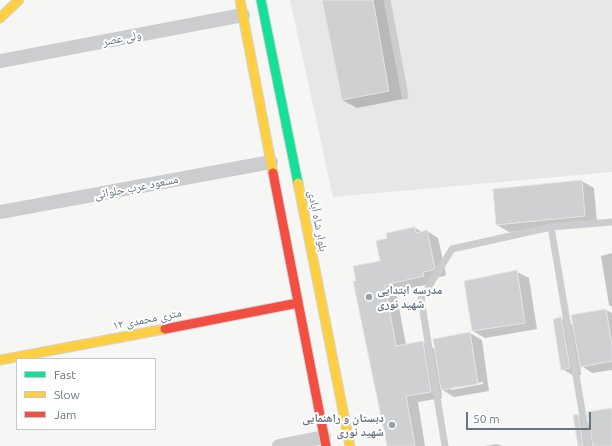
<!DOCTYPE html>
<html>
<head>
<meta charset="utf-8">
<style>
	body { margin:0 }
	#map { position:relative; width:612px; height:446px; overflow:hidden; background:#f6f6f5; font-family:Ubuntu,sans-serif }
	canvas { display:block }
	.legend { position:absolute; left:16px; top:358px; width:140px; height:72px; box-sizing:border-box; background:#fff; border:1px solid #c2c8ce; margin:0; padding:5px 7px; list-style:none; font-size:12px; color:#677584 }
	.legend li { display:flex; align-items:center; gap:8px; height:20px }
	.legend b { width:20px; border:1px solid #c2c8ce }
	.scale { position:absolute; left:466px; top:412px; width:125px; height:18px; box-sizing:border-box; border:2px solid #677584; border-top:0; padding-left:5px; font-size:12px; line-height:14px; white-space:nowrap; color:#677584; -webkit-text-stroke:3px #fff; paint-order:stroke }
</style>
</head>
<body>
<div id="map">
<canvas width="612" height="446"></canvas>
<ul class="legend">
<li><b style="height:5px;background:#16e098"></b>Fast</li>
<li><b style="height:5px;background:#ffcf43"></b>Slow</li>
<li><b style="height:5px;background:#f24e42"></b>Jam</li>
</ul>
<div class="scale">50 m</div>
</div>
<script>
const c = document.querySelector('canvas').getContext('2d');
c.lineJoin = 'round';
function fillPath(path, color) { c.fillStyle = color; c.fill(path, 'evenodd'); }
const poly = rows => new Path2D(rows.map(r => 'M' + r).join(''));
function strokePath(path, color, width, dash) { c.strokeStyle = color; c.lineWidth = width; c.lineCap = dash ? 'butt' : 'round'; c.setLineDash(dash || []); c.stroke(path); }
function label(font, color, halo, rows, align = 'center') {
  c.font = font + ' Ubuntu,"Noto Naskh Arabic",sans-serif'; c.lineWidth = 4; c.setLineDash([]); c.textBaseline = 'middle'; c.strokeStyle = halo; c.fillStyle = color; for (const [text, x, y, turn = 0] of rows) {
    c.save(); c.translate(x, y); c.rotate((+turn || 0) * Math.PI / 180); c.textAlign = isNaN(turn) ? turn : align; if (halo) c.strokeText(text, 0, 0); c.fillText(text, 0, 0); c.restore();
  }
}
fillPath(poly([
	[290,0,612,0,612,172,333,197]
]), '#e6e8e7');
fillPath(poly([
	[323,0,385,0,403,99,357,108,342,100],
	[582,181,594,188,597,223,509,232,497,225],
	[415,228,422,232,427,231,438,238,446,274,445,276,434,278,435,283,396,291,406,345,423,342,435,349,470,333,482,340,489,391,454,397,441,389,442,398,418,402,425,446,388,446,357,282,381,262,388,239],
	[483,382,483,384,451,390,451,388],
	[612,253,612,307,609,305,601,256],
	[517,272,529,278,537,329,485,338,473,331],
	[606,310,612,313,612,370,592,373,580,365,581,375,574,376,562,369,561,318,574,326],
	[612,409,612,446,579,446,577,415,590,423],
	[497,444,502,446,485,446]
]), '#0003');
const building = poly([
	[322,0,373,0,389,91,342,100,322,0],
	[582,180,585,216,496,225,493,189,582,180],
	[415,227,416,233,427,230,435,268,433,270,423,272,424,276,385,285,396,346,423,341,431,392,406,396,415,446,387,446,353,281,356,281,353,266,380,261,376,241,387,238,386,233,415,227],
	[517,270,525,323,472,331,464,281,517,270],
	[606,309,612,346,612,361,580,367,571,315,606,309],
	[561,317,570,368,561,370,553,319,561,317],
	[470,332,478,384,441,390,433,339,470,332],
	[612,408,612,446,593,446,587,412,612,408],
	[578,414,583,446,578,446,573,415,578,414]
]);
fillPath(building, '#cfd0d1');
strokePath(building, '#e5e5e4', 1);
const fast = poly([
	[261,0,298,183]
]);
const slow = poly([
	[240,0,273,173],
	[0,18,19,0],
	[298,183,350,446],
	[0,360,165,329]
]);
const jam = poly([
	[273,173,326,446],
	[165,329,298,303]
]);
strokePath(fast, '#d3d4d4', 11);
strokePath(slow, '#d3d4d4', 11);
strokePath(jam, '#d3d4d4', 11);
strokePath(poly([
	[387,0,405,96],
	[551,227,588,446],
	[445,446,421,299,452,249,551,227,612,222]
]), '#cccdce', 7);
strokePath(poly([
	[0,61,243,15],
	[0,212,271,162],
	[279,446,324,437]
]), '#cccdce', 14);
strokePath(fast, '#16e098', 9);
strokePath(slow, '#ffcf43', 9);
strokePath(jam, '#f24e42', 9);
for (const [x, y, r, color] of [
	[369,297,4,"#99a2ac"],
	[392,425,4,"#99a2ac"]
]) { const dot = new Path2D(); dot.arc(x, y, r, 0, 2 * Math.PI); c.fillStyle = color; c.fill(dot); strokePath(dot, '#fff', 1.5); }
label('12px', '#677584', '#fff', [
	["ولی عصر",122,38,-11],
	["مسعود عرب حلوائی",136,187,-11],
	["بلوار شاه آبادی",318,221,79],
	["۱۲ متری محمدی",147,319,-11]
]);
label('bold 12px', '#677584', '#fff', [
	["مدرسه ابتدایی",377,290],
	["شهید نوری",377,304],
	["دبستان و راهنمایی",384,418,"right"],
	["شهید نوری",384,432,"right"]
], 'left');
</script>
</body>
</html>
